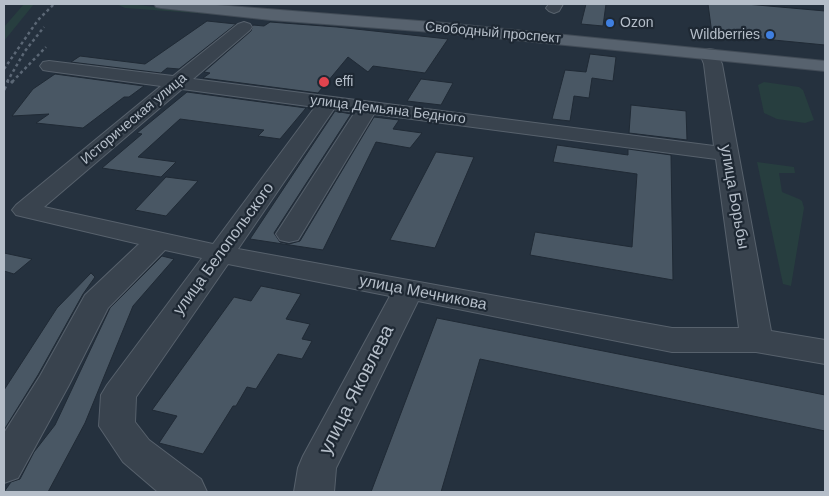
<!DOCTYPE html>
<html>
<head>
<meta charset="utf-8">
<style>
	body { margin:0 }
	#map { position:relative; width:829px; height:496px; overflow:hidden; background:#25313e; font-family:Arial,sans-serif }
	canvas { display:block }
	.frame { position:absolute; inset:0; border:5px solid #b5bec9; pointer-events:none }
</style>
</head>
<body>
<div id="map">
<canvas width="829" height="496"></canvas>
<div class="frame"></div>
</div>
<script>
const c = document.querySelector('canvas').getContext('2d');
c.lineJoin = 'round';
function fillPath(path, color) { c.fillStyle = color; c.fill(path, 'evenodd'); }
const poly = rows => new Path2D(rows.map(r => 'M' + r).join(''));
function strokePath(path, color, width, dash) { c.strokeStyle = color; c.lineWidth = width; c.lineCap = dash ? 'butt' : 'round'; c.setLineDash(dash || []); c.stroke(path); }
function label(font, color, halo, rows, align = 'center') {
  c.font = font + ' Arial,sans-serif'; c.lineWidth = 4.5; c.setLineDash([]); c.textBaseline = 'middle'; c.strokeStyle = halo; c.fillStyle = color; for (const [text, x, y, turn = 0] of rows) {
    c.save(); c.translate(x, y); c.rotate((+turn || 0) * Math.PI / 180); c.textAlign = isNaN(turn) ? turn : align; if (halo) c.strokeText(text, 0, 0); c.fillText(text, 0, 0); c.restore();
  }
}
fillPath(poly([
	[24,4,34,4,4,41,4,27],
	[116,4,129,4,237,16,125,8],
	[764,82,799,87,803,90,814,120,805,123,777,119,764,113,758,85],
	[757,162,794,167,795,173,779,173,782,192,799,199,802,201,804,208,791,286,783,284]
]), '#273e3f');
const building = poly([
	[586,4,606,4,603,26,581,24,586,4],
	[708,4,746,4,825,11,825,45,712,34,708,4],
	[207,21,236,24,179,69,167,68,161,73,71,62,80,56,145,64,207,21],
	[270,22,337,27,448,39,425,73,373,66,368,72,348,57,318,93,203,78,210,73,204,72,251,31,253,25,264,26,270,22],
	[590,54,616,57,613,81,592,78,589,98,574,96,570,121,552,119,565,70,586,72,590,54],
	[55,74,144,86,129,97,124,97,83,128,36,123,49,114,12,116,33,89,55,74],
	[421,79,453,83,441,105,407,101,421,79],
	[187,92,306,108,280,139,258,136,264,130,180,119,138,157,176,162,161,177,102,168,142,134,137,133,187,92],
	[631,105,686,111,687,140,629,133,631,105],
	[335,111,351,114,274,233,280,242,289,244,300,241,374,117,399,120,393,129,422,133,410,148,376,142,323,250,250,239,335,111],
	[557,145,628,155,628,149,671,155,673,280,530,255,535,232,632,247,637,174,553,162,557,145],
	[436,152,474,157,435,248,390,240,436,152],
	[166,177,198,181,166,216,135,210,166,177],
	[4,253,32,259,14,274,4,271,4,253],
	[162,256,174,259,133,306,85,423,48,492,4,492,11,482,20,479,34,452,55,425,110,308,162,256],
	[91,273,95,277,83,294,38,375,4,430,4,390,57,308,91,273],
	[261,286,301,294,286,319,310,324,302,339,312,341,302,359,278,354,256,389,247,387,236,406,233,406,203,454,159,443,177,416,152,410,234,297,251,301,261,286],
	[437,318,825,395,825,431,480,359,441,492,371,492,437,318]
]);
fillPath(building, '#495764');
strokePath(building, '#202a35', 1);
const minor = poly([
	[549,4,563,4,559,11,554,13,549,11,546,8,549,4],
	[244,22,250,24,252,27,250,30,193,79,714,146,704,64,700,54,703,50,709,49,715,50,722,64,771,331,825,340,825,364,756,352,672,352,418,301,336,468,334,492,294,492,298,468,303,456,390,296,228,264,136,397,135,422,149,440,201,479,207,492,158,492,123,462,99,426,101,395,107,385,202,258,165,250,108,308,69,385,18,478,4,483,4,433,40,376,85,295,139,244,16,215,12,210,16,205,161,86,49,71,43,70,40,66,43,62,49,61,173,76,238,24,244,22],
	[182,89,315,107,213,244,44,207,182,89],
	[334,109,355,112,276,234,280,240,289,242,298,240,374,114,716,159,739,328,672,328,238,249,334,109]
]);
const major = poly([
	[154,4,204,4,445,23,825,61,825,71,445,33,271,20,161,8,156,7,154,4]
]);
strokePath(minor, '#57616c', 2);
strokePath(major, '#424c57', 2);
fillPath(minor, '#39434e');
fillPath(major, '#57626e');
strokePath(poly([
	[4,69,38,20,54,4],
	[7,82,25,51,44,27],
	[12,82,46,47]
]), '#5b6775', 2.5, [3, 3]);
strokePath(poly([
	[11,83,13,81],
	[4,90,8,81]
]), '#5b6775', 3, [4, 4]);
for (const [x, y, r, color] of [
	[610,23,5,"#3f7fe0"],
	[770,35,5,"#3f7fe0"],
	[324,82,6,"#e0444e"]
]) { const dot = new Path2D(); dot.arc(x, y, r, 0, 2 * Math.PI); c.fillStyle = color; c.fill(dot); strokePath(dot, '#1e2833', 2); }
label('14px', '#b5bec9', '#1e2833', [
	["Ozon",620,23],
	["Wildberries",760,35,"right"],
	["effi",335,82]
], 'left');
label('14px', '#b5bec9', '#1e2833', [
	["Свободный проспект",493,33,5],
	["улица Демьяна Бедного",388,110,7],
	["Историческая улица",134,119,-40]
]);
label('16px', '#b5bec9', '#1e2833', [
	["улица Борьбы",734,197,80],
	["улица Белопольского",224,249,-54],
	["улица Мечникова",423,293,11]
]);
label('19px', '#b5bec9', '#1e2833', [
	["улица Яковлева",357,390,-63]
]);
</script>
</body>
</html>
